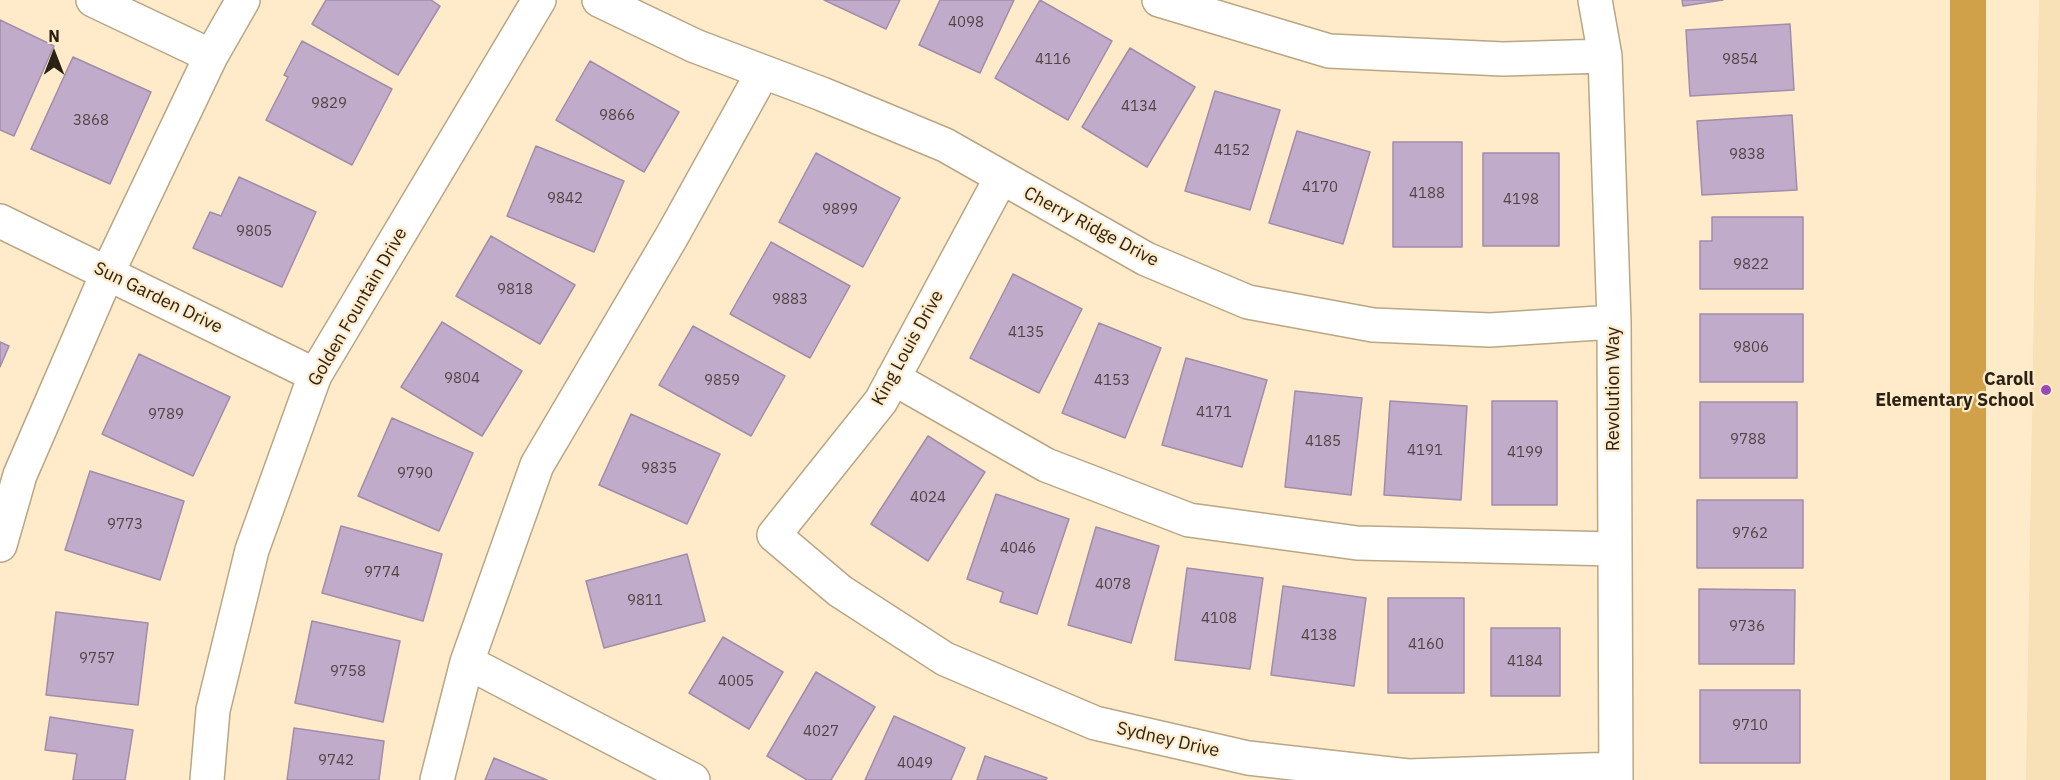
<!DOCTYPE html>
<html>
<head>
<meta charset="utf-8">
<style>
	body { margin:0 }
	#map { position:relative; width:2060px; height:780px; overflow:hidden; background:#ffebc9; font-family:"IBM Plex Sans",sans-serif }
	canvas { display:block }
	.north { position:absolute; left:24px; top:24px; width:60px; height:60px; -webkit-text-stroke:4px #ffebc9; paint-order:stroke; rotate:0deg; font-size:16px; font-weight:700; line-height:24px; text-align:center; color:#292215 }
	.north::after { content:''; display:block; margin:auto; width:21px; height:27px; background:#292215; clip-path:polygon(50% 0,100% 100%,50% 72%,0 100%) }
</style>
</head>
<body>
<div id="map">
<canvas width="2060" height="780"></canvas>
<div class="north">N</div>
</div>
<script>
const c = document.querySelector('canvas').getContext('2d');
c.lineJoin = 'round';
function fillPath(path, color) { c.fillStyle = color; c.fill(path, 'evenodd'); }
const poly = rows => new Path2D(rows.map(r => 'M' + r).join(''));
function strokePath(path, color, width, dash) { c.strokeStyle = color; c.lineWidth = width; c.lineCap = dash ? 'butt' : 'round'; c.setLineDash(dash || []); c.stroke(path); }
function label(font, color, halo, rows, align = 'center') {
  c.font = font + ' "IBM Plex Sans",sans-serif'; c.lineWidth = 4.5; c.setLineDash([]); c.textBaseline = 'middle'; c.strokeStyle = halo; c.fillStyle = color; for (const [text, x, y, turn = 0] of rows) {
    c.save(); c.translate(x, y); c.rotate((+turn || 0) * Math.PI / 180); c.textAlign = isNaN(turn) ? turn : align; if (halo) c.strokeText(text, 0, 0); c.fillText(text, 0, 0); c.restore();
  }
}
fillPath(poly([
	[2039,0,2060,0,2060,780,2026,780]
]), '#f8e0b7');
strokePath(poly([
	[1968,0,1968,780]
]), '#d0a149', 36);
const building = poly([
	[326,0,431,0,440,6,398,75,312,24,326,0],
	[824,0,900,0,886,29,824,0],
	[940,0,1014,0,980,73,919,45,940,0],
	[1040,0,1112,41,1068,120,995,78,1040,0],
	[1682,0,1723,0,1683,6,1682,0],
	[0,20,54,46,14,136,0,130,0,20],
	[1790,24,1794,90,1690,96,1686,30,1790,24],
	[302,41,392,89,352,165,266,120,288,77,284,75,302,41],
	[1130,48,1195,87,1147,167,1082,127,1130,48],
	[73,57,151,92,110,184,31,149,73,57],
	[590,61,679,112,644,172,556,120,590,61],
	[1215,91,1280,110,1250,210,1185,191,1215,91],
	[1792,115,1797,190,1702,195,1697,121,1792,115],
	[1297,131,1370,152,1343,244,1269,223,1297,131],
	[1393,142,1462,142,1462,247,1393,247,1393,142],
	[536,146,624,181,594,252,507,216,536,146],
	[816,153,900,198,863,267,779,222,816,153],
	[1483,153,1559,153,1559,246,1483,246,1483,153],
	[239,177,316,212,282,287,193,248,210,212,221,216,239,177],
	[1712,217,1803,217,1803,289,1700,289,1700,241,1712,241,1712,217],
	[491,236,575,285,540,344,456,296,491,236],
	[771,242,850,286,810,358,730,314,771,242],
	[1013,274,1082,309,1039,393,970,358,1013,274],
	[1700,314,1803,314,1803,382,1700,382,1700,314],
	[442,322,522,371,482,436,401,387,442,322],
	[1099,323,1161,348,1125,438,1062,413,1099,323],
	[693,326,785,376,751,436,659,385,693,326],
	[0,342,9,346,0,367,0,342],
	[139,354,230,397,193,476,102,434,139,354],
	[1186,358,1267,380,1242,467,1162,445,1186,358],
	[1295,391,1362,398,1351,495,1285,487,1295,391],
	[1390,401,1467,406,1461,500,1384,495,1390,401],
	[1492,401,1557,401,1557,505,1492,505,1492,401],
	[1700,402,1797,402,1797,478,1700,478,1700,402],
	[631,414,720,454,687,524,599,485,631,414],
	[392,418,473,453,439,531,358,496,392,418],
	[928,436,985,472,928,561,871,524,928,436],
	[90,471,184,501,160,580,65,550,90,471],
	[996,494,1069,519,1037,614,1000,602,1003,592,967,579,996,494],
	[1697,500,1803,500,1803,568,1697,568,1697,500],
	[341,526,442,554,423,621,322,593,341,526],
	[1096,527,1159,546,1131,643,1068,625,1096,527],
	[687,554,705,621,604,648,586,581,687,554],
	[1187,568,1263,578,1250,669,1175,660,1187,568],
	[1283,586,1366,598,1354,686,1271,675,1283,586],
	[1699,589,1795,590,1794,664,1699,664,1699,589],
	[1388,598,1464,598,1464,693,1388,693,1388,598],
	[56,612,148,623,138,705,46,695,56,612],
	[312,621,400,641,383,722,295,703,312,621],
	[1491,628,1560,628,1560,696,1491,696,1491,628],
	[723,637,783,672,749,729,689,693,723,637],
	[816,672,875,707,831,780,807,780,767,756,816,672],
	[1700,690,1800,690,1800,763,1700,763,1700,690],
	[894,716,965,748,951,780,865,780,894,716],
	[50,717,133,730,125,780,73,780,77,754,45,750,50,717],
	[294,728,384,741,379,780,287,780,294,728],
	[985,756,1047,778,1046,780,977,780,985,756],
	[494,758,547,780,485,780,494,758]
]);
fillPath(building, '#c1abca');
strokePath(building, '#a28caa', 1.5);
const minor = poly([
	[93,0,211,56],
	[599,0,695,46,822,94,945,145,1146,259,1248,302,1373,325,1490,330,1614,322],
	[1159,0,1329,51,1503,59,1605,56],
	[1595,0,1605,56,1614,322,1616,780],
	[1001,178,881,401,774,535,840,591,945,659,1095,723,1248,758,1408,776,1616,769],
	[0,221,315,375],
	[893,378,1046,465,1189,520,1357,543,1615,549],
	[0,545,20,475,107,274,211,56,243,0],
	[467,662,693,780],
	[207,780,213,710,252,550,315,375,539,0],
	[437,780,467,662,537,465,672,236,763,72]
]);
strokePath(minor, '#b9a685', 36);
strokePath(minor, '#fff', 33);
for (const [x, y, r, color] of [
	[2046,390,6,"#9b49b7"]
]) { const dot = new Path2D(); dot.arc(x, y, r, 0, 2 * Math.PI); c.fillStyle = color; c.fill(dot); strokePath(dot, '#ffebc9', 2); }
label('15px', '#4f4442', null, [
	["4098",966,23],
	["4116",1053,60],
	["9854",1740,60],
	["9829",329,104],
	["4134",1139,107],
	["9866",617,116],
	["3868",91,121],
	["4152",1232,151],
	["9838",1747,155],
	["4170",1320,188],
	["4188",1427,194],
	["9842",565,199],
	["4198",1521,200],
	["9899",840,210],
	["9805",254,232],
	["9822",1751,265],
	["9818",515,290],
	["9883",790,300],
	["4135",1026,333],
	["9806",1751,348],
	["9804",462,379],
	["9859",722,381],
	["4153",1112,381],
	["4171",1214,413],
	["9789",166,415],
	["9788",1748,440],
	["4185",1323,442],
	["4191",1425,451],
	["4199",1525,453],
	["9835",659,469],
	["9790",415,474],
	["4024",928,498],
	["9773",125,525],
	["9762",1750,534],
	["4046",1018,549],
	["9774",382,573],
	["4078",1113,585],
	["9811",645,601],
	["4108",1219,619],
	["9736",1747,627],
	["4138",1319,636],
	["4160",1426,645],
	["9757",97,659],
	["4184",1525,662],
	["9758",348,672],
	["4005",736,682],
	["9710",1750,726],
	["4027",821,732],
	["9742",336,761],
	["4049",915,764]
]);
label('18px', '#292215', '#ffebc9', [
	["Cherry Ridge Drive",1091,227,28],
	["Sun Garden Drive",158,298,26],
	["Golden Fountain Drive",358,307,-60],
	["King Louis Drive",908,348,-61],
	["Revolution Way",1614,389,-90],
	["Sydney Drive",1168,740,13]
]);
label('bold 18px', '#292215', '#ffebc9', [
	["Caroll",2034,380],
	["Elementary School",2034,401]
], 'right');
</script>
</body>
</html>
